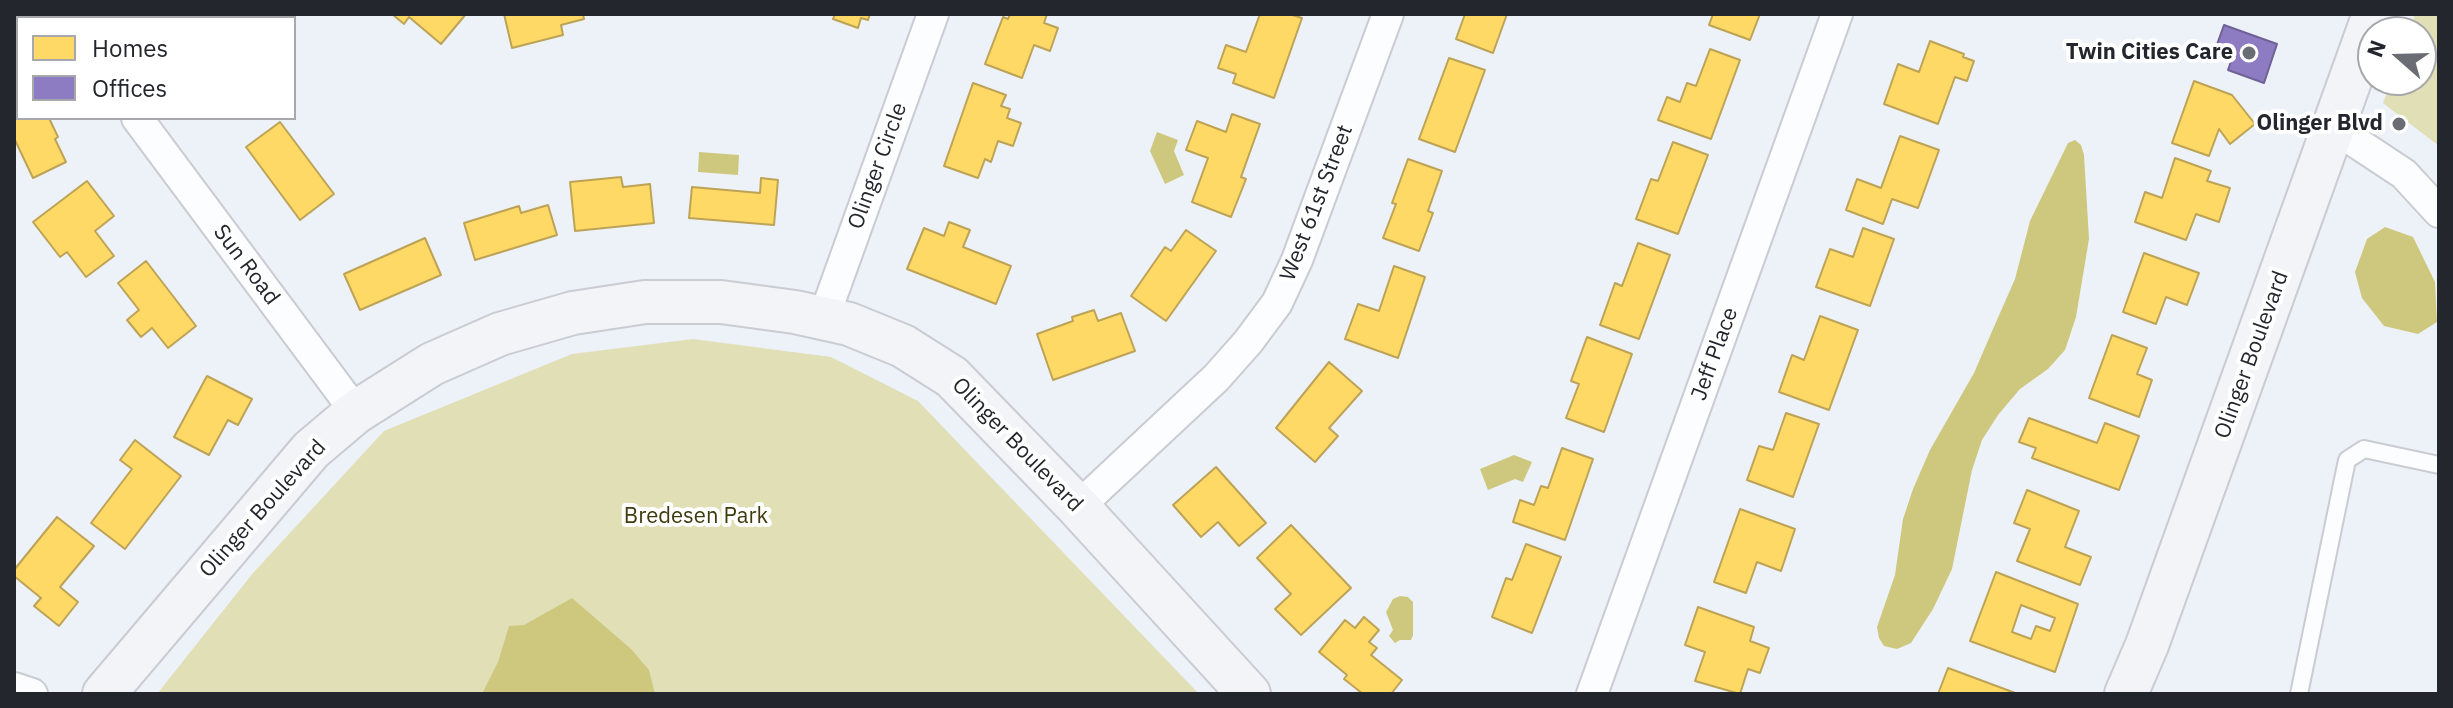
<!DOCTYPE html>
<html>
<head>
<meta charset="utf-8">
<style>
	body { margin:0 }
	#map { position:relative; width:2453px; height:708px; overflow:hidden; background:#edf1f8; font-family:"IBM Plex Sans",sans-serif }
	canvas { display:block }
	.frame { position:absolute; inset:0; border:16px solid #23262c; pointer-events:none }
	.legend { position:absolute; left:16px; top:16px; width:280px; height:104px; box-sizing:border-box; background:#fff; border:2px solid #a7a8ab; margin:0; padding:10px 14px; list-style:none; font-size:24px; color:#23262c }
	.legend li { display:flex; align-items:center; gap:16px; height:40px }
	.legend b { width:40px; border:2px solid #a7a8ab }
	.north { position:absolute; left:2357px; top:16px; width:80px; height:80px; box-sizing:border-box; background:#fff; border:2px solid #a7a8ab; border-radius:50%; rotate:290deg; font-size:22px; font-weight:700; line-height:32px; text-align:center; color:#23262c }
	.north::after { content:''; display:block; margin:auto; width:28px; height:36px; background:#6a6d73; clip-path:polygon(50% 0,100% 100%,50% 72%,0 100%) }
</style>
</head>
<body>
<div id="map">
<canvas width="2453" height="708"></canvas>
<div class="frame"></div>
<ul class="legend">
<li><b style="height:22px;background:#ffd966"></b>Homes</li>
<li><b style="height:22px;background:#8e7cc3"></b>Offices</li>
</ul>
<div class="north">N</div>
</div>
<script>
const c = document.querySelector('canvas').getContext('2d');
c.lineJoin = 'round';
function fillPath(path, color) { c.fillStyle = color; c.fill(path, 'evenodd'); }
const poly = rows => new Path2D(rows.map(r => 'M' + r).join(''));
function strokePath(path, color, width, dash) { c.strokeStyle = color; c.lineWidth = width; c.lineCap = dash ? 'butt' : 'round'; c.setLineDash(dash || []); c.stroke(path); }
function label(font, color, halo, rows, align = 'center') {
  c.font = font + ' "IBM Plex Sans",sans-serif'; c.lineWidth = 8; c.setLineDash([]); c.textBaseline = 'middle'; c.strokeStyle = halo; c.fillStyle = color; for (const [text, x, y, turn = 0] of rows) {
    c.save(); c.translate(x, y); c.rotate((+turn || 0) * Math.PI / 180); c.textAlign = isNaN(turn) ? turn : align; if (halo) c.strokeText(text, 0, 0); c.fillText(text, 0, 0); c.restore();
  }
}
fillPath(poly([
	[2415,14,2439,14,2439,146,2383,103,2392,80,2421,80,2421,32,2409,32],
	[693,339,831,357,918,401,1199,694,157,694,253,573,384,431,572,354]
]), '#e1dfb6');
fillPath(poly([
	[1157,132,1178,140,1174,151,1184,175,1165,184,1150,151],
	[2075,140,2081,145,2084,155,2089,239,2076,317,2065,350,2048,369,2020,389,1998,415,1982,440,1972,470,1952,569,1933,609,1911,643,1897,649,1884,646,1879,638,1877,627,1895,575,1903,519,1913,489,1930,450,1974,373,1993,329,2015,279,2030,221,2068,143],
	[699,152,739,155,738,175,698,172],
	[2385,227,2413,237,2435,282,2437,322,2418,334,2384,326,2362,298,2355,272,2367,239],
	[1514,455,1532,462,1523,482,1515,479,1488,490,1480,469],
	[1400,596,1408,597,1413,602,1413,635,1411,640,1400,640,1395,643,1389,636,1393,630,1386,612,1393,599],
	[572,598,631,649,649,670,655,694,482,694,498,662,509,626,524,625]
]), '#cec87f');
const homes = poly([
	[392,14,466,14,441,44,409,17,404,24,392,14],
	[504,14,583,14,584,19,561,25,563,35,512,48,504,14],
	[835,14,870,14,868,20,861,18,858,28,833,19,835,14],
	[1010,14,1047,14,1044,23,1058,28,1050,51,1034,45,1022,78,985,64,1003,17,1008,19,1010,14],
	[1260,14,1289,14,1302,18,1274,98,1233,83,1236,74,1218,68,1226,45,1246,52,1260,14],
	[1465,14,1507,14,1493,53,1456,39,1465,14],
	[1713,14,1760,14,1750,40,1709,25,1713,14],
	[1930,41,1964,54,1963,57,1974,61,1967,81,1955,77,1938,124,1884,104,1898,64,1919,72,1930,41],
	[1710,49,1740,60,1711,139,1658,120,1667,97,1680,102,1687,83,1696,86,1710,49],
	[1449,58,1485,70,1455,152,1419,139,1449,58],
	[2194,81,2232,95,2255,124,2230,144,2219,129,2209,156,2172,143,2194,81],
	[973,83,1006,95,1001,106,1010,109,1007,118,1021,123,1013,146,998,141,991,162,985,159,978,178,944,166,973,83],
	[18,101,18,118,49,118,58,137,55,139,66,162,33,178,14,138,14,103,18,101],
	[1232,114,1260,124,1241,177,1246,179,1231,217,1192,202,1208,158,1186,150,1197,121,1226,132,1232,114],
	[280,122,334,194,300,220,246,147,280,122],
	[1900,136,1939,150,1918,208,1892,199,1883,224,1846,210,1857,179,1881,188,1900,136],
	[1673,142,1708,155,1678,234,1636,219,1651,179,1658,181,1673,142],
	[2175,158,2211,171,2207,181,2230,188,2219,222,2196,214,2186,240,2135,222,2145,192,2162,198,2175,158],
	[1408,159,1442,171,1428,211,1433,213,1419,251,1383,238,1396,204,1392,203,1408,159],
	[621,177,623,187,650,184,654,223,575,231,570,182,621,177],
	[761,178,778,180,774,225,689,218,692,187,760,193,761,178],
	[87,181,114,216,95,231,114,256,86,277,67,252,60,257,33,222,87,181],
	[548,205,557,235,475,260,464,223,519,206,521,213,548,205],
	[949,222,970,230,963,247,1011,266,996,304,907,269,924,228,944,236,949,222],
	[1863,228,1894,239,1870,306,1816,287,1830,249,1853,257,1863,228],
	[1186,230,1216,251,1166,321,1131,296,1165,247,1171,251,1186,230],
	[425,238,441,275,360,310,344,274,425,238],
	[1638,243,1670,255,1639,339,1600,325,1615,283,1622,286,1638,243],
	[2144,253,2199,273,2187,305,2166,297,2156,324,2123,312,2144,253],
	[146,261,196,326,168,348,152,328,141,337,127,320,139,310,118,283,146,261],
	[1394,266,1425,277,1398,358,1345,339,1358,304,1379,311,1394,266],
	[1094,310,1098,321,1121,313,1135,351,1053,380,1037,334,1073,321,1072,317,1094,310],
	[1820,316,1858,330,1829,410,1779,392,1792,355,1804,360,1820,316],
	[2112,335,2147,348,2137,374,2152,380,2139,417,2089,398,2112,335],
	[1587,337,1632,354,1604,432,1566,418,1579,384,1571,381,1587,337],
	[1329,362,1362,391,1329,428,1338,436,1315,462,1276,428,1329,362],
	[207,376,252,399,238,425,228,420,209,455,174,437,207,376],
	[1786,413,1819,424,1793,497,1747,480,1759,446,1773,450,1786,413],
	[2029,418,2097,443,2105,423,2139,436,2119,490,2032,458,2036,448,2019,442,2029,418],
	[135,440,181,476,125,549,91,523,132,469,120,460,135,440],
	[1562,448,1593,459,1565,540,1513,522,1520,500,1534,505,1541,486,1548,488,1562,448],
	[1216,467,1266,523,1239,546,1218,522,1201,537,1173,505,1216,467],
	[2027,490,2079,511,2065,547,2091,557,2080,585,2017,561,2030,529,2014,523,2027,490],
	[1740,509,1795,529,1781,571,1757,562,1746,593,1714,582,1740,509],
	[57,517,94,546,60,587,78,602,59,626,34,606,41,598,14,576,14,570,57,517],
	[1291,525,1351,588,1301,635,1275,609,1291,594,1257,558,1291,525],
	[1526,544,1561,557,1532,633,1492,617,1506,578,1512,580,1526,544],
	[1996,572,2078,604,2055,672,1970,641,1996,572],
	[2021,605,2055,618,2050,631,2036,626,2031,639,2012,632,2021,605],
	[1698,607,1754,627,1750,641,1769,648,1760,673,1748,669,1740,694,1695,681,1705,652,1685,645,1698,607],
	[1364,617,1379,630,1369,642,1377,648,1371,655,1402,680,1391,694,1363,694,1344,679,1347,675,1319,652,1345,620,1355,628,1364,617],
	[1948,668,2018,694,1938,694,1948,668]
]);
fillPath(homes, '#ffd966');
strokePath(homes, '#bda355', 2);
const offices = poly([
	[2224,25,2277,44,2264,83,2228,70,2233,56,2215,50,2224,25]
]);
fillPath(offices, '#8e7cc3');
strokePath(offices, '#6e6296', 2);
const lane = poly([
	[2299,694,2347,460,2364,449,2439,465]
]);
const street = poly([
	[90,14,91,18],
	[137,118,356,412],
	[2333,127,2404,174,2439,212],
	[824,317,933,14],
	[1078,507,1216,378,1248,342,1277,303,1297,260,1388,14],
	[14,688,32,694],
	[1592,694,1837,14]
]);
const secondary = poly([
	[104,694,311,450,356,412,432,364,500,334,573,313,645,302,721,302,795,312,849,324,903,346,952,377,1078,507,1249,694],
	[2126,694,2147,645,2374,14]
]);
strokePath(lane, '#c9ccd2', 20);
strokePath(street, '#c9ccd2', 34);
strokePath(secondary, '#c9ccd2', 46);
strokePath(lane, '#fcfdfe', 16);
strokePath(street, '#fcfdfe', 30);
strokePath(secondary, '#f3f4f7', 42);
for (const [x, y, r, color] of [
	[2249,53,8,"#6a6d73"],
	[2399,124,8,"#6a6d73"]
]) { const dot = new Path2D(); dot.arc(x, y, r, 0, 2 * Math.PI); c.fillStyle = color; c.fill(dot); strokePath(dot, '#fff', 3); }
label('bold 22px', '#23262c', '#fff', [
	["Twin Cities Care",2233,53],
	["Olinger Blvd",2383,124]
], 'right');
label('22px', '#23262c', '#fff', [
	["Olinger Circle",878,166,-70],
	["West 61st Street",1317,203,-69],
	["Sun Road",246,265,53],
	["Jeff Place",1715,354,-70],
	["Olinger Boulevard",2252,355,-70],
	["Olinger Boulevard",1017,445,46],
	["Olinger Boulevard",263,509,-48]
]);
label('22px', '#3d3a0c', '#fff', [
	["Bredesen Park",696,517]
]);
</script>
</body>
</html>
